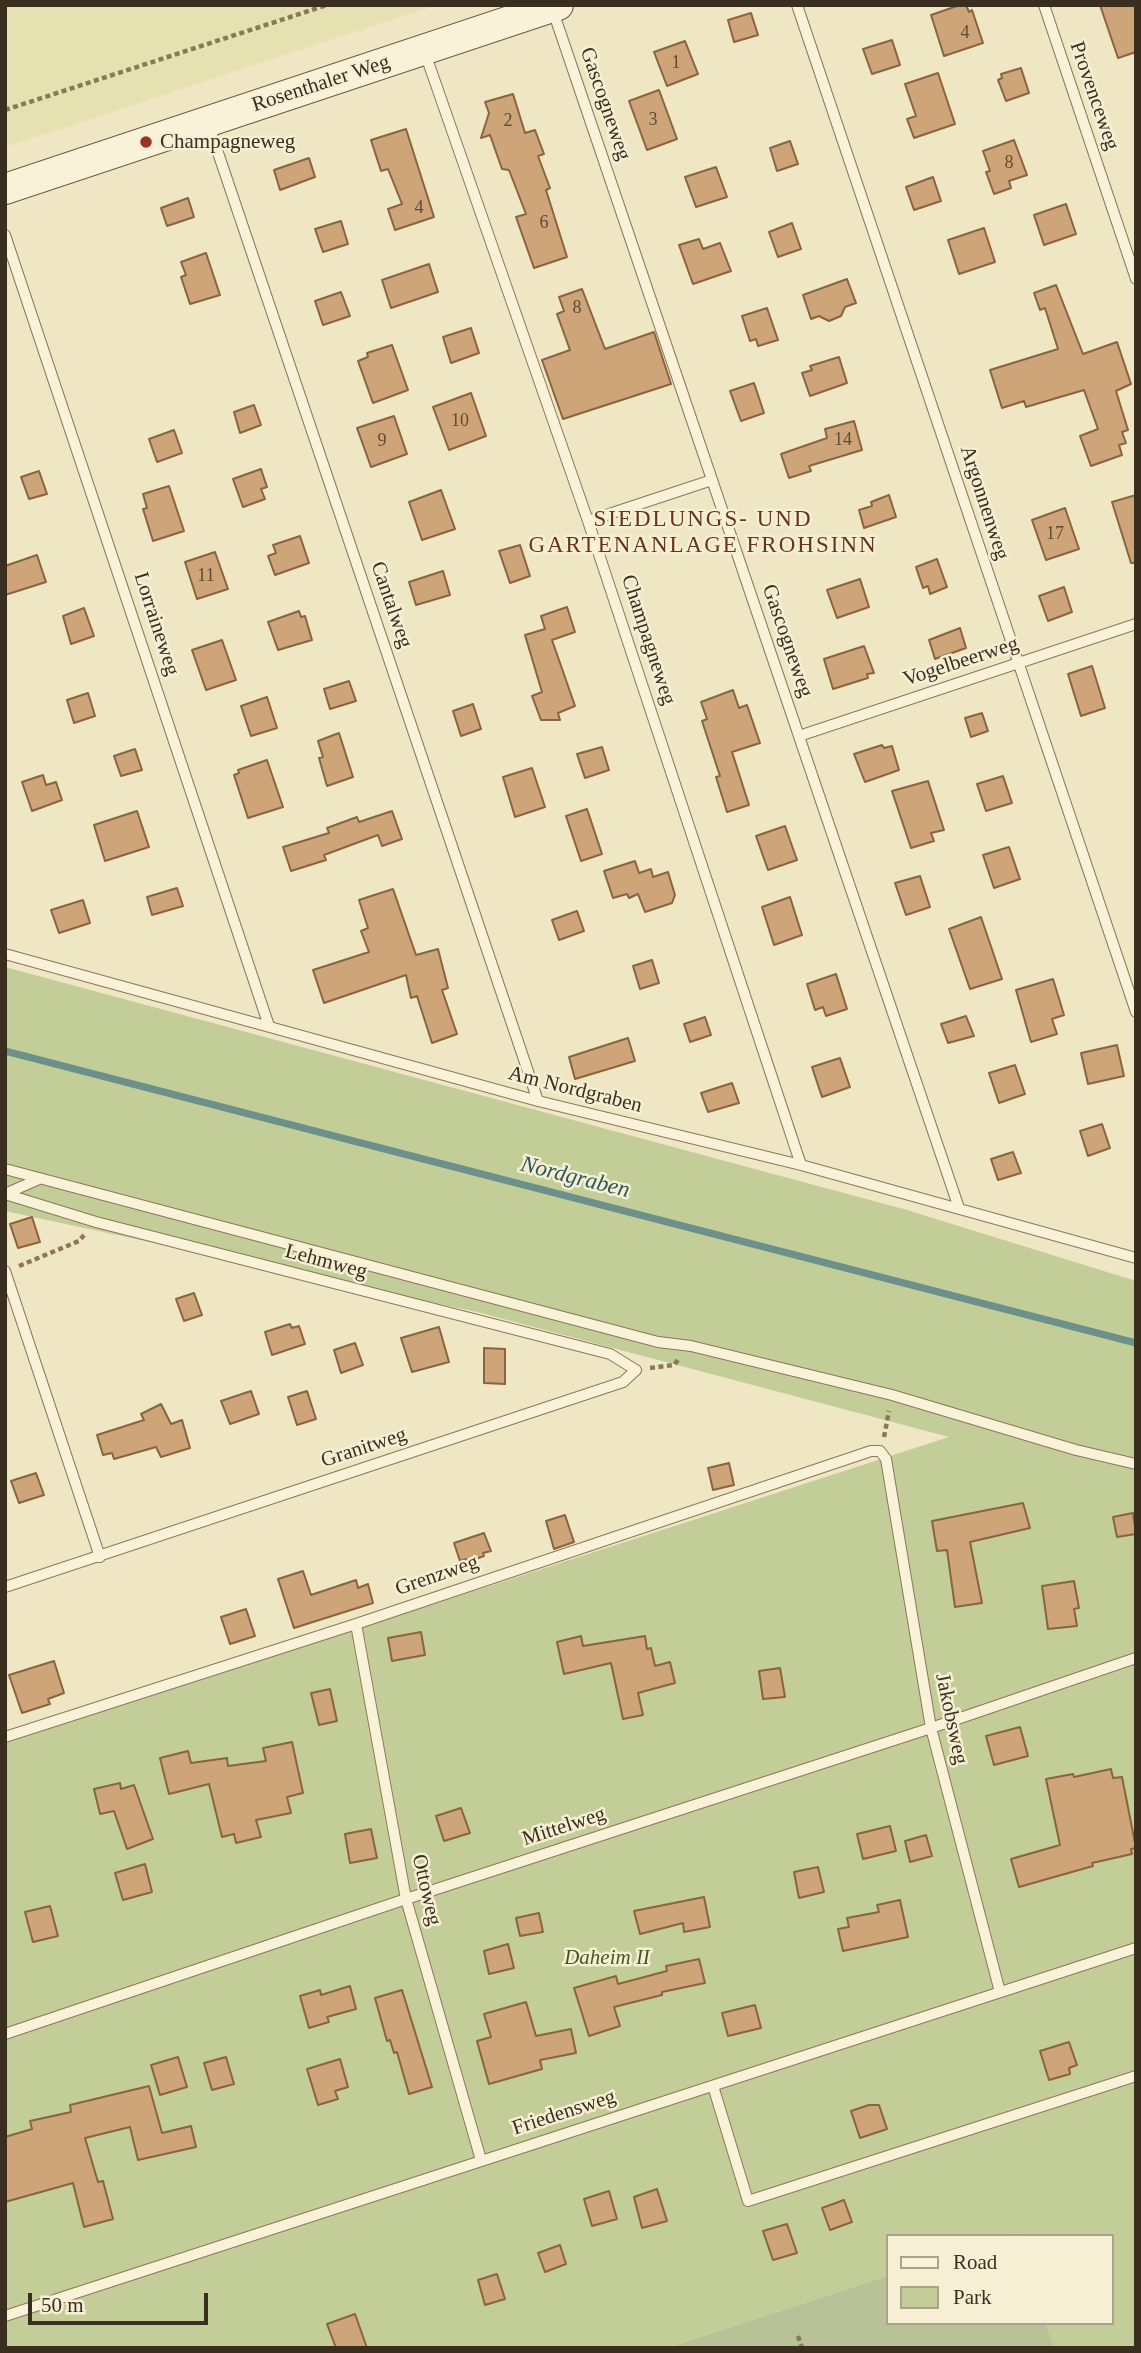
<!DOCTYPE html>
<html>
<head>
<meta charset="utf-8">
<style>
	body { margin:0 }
	#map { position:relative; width:1141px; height:2353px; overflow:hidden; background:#efe6c4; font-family:Georgia,serif }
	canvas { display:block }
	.frame { position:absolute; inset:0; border:7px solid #3a2e1e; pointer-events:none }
	.legend { position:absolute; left:886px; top:2234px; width:228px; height:91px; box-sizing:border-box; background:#f6efd4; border:2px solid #aba28b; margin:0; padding:9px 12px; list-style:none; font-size:21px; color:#3a2e1e }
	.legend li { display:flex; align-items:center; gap:14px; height:35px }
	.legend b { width:35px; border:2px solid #aba28b }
	.scale { position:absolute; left:28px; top:2293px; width:180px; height:32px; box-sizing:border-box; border:4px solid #3a2e1e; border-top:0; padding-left:9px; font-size:21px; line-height:24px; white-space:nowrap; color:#3a2e1e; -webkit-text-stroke:5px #f6efd4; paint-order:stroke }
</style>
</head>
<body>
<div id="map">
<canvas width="1141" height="2353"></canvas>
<div class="frame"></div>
<ul class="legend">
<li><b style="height:9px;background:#f9f2d8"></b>Road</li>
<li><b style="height:19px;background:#c2cd98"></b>Park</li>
</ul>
<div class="scale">50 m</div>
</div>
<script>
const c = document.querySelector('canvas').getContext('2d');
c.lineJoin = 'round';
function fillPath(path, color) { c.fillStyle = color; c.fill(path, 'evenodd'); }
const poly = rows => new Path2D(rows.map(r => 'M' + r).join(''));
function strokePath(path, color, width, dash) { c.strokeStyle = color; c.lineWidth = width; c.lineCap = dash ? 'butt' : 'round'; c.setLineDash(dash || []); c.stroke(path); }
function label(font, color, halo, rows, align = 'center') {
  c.font = font + ' Georgia,serif'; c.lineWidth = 5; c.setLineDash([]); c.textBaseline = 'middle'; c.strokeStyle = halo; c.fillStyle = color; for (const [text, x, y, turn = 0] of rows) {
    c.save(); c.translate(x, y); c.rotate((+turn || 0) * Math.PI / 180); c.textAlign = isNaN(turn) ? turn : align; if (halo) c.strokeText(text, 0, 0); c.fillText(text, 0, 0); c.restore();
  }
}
fillPath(poly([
	[5,5,436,5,5,147]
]), '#e5e1b1');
fillPath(poly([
	[5,967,907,1210,1136,1281,1136,2348,1054,2348,1046,2323,1111,2323,1111,2236,1018,2236,1017,2233,1009,2236,887,2236,887,2276,667,2348,5,2348,5,1743,949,1437,477,1312,5,1211]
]), '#c2cd98');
fillPath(poly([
	[887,2276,887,2323,1046,2323,1054,2348,667,2348]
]), '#b9c297');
strokePath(poly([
	[5,1051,1136,1343]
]), '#6c918b', 7);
const building = poly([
	[960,5,966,5,969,12,972,10,983,43,944,56,931,15,960,5],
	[1100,5,1136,5,1136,52,1118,58,1100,5],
	[751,13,758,35,734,42,728,20,751,13],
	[892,40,900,65,872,74,863,49,892,40],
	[685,41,698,74,667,86,654,52,685,41],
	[1021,68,1029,93,1006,101,998,80,1002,78,1001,74,1021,68],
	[938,73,955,124,914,138,907,119,916,116,905,84,938,73],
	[659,90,677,139,647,150,629,101,659,90],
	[513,94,525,133,535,130,544,154,538,156,550,188,546,190,567,257,534,268,516,217,526,214,509,170,502,169,490,135,481,138,489,113,485,102,513,94],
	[406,129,434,217,395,230,388,209,402,204,388,169,381,171,371,140,406,129],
	[1014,140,1027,175,1009,181,1011,188,994,194,986,172,990,171,983,151,1014,140],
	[790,141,798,164,777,171,770,148,790,141],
	[309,158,315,177,280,190,274,170,309,158],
	[716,167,727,197,696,207,685,177,716,167],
	[933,177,941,201,914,210,906,187,933,177],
	[188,198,194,217,167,226,161,208,188,198],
	[1066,204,1076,234,1044,245,1034,215,1066,204],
	[341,221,348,244,323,252,315,229,341,221],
	[792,223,801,249,778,257,769,232,792,223],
	[984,228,995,262,959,274,948,240,984,228],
	[699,239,703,249,720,243,731,271,693,284,679,245,699,239],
	[206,253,220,295,190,304,181,277,186,275,181,262,206,253],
	[429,264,438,292,391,308,382,280,429,264],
	[847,279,856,303,845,307,841,316,829,321,819,316,811,319,803,295,847,279],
	[1056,285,1083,354,1117,342,1131,384,1116,391,1128,430,1122,432,1126,443,1119,445,1122,455,1091,466,1080,436,1098,429,1084,390,1026,407,1024,401,1002,408,990,370,1058,349,1045,308,1040,310,1034,293,1056,285],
	[582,289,605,349,654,332,671,384,563,419,542,360,570,350,557,314,564,311,559,297,582,289],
	[341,292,350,316,323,325,315,301,341,292],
	[767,308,778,340,758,346,756,339,750,341,742,316,767,308],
	[471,328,479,353,451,363,443,337,471,328],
	[392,345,408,390,373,403,358,361,368,357,367,353,392,345],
	[839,357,847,383,810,396,802,373,812,370,810,366,839,357],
	[754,383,764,413,741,421,730,391,754,383],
	[471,393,486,436,449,450,433,407,471,393],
	[254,405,261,425,240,433,234,412,254,405],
	[394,416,407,454,371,467,357,428,394,416],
	[854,421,862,450,809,466,811,471,789,478,781,454,827,438,825,429,854,421],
	[174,430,182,453,157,462,149,439,174,430],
	[261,469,267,487,261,489,265,499,243,507,233,479,261,469],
	[39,471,47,494,29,499,21,477,39,471],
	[169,486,184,531,153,541,143,509,147,508,143,494,169,486],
	[441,490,455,529,422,540,409,502,441,490],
	[889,495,896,517,864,528,859,510,872,506,871,502,889,495],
	[1136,495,1136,563,1131,563,1112,502,1136,495],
	[1065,508,1079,549,1046,560,1032,520,1065,508],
	[300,536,309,563,275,575,268,556,276,553,273,545,300,536],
	[520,545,530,576,510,583,499,551,520,545],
	[215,552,228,589,197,599,185,562,215,552],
	[37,555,46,582,5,595,5,566,37,555],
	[937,559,947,587,930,594,928,586,923,588,916,567,937,559],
	[443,571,450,595,416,605,409,582,443,571],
	[860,579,869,607,837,618,827,590,860,579],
	[1064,587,1072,612,1048,621,1039,596,1064,587],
	[567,607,575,632,552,640,575,706,558,713,560,720,541,720,532,696,542,692,525,635,545,629,541,616,567,607],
	[84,608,94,636,71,644,63,616,84,608],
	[299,611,301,617,305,616,312,640,278,650,268,622,299,611],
	[960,628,966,648,935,659,929,640,960,628],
	[222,640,236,680,206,690,192,650,222,640],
	[864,646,874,673,867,674,868,678,833,689,824,659,864,646],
	[1092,666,1105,708,1081,716,1068,674,1092,666],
	[349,681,356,701,330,709,324,689,349,681],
	[733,690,739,708,747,705,760,743,732,752,749,805,727,812,716,777,720,776,702,721,707,719,701,702,733,690],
	[88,693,95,716,74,723,67,700,88,693],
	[267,697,277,728,251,736,241,706,267,697],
	[473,704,481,729,461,736,453,711,473,704],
	[982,713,988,731,971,737,965,718,982,713],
	[339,733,353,777,327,786,319,758,323,757,318,741,339,733],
	[882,745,884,748,892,746,899,770,865,782,854,754,882,745],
	[602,747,609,770,585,778,577,754,602,747],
	[135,749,142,770,121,776,114,756,135,749],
	[267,760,283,807,248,818,234,775,239,773,238,770,267,760],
	[532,768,545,807,515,817,503,777,532,768],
	[43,775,46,785,56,782,62,800,32,811,22,782,43,775],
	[1003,776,1012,803,986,811,977,784,1003,776],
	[928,781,944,830,931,833,934,841,911,848,892,791,928,781],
	[587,809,602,854,581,861,566,816,587,809],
	[137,811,149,847,105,861,94,825,137,811],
	[392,811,402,839,382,846,378,835,324,855,326,860,291,871,283,847,329,833,327,828,357,817,359,822,392,811],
	[785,826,797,860,768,870,756,836,785,826],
	[1009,847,1020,879,994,888,983,855,1009,847],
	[635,861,639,873,651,869,653,877,668,872,675,895,672,903,645,912,638,894,629,898,627,894,613,898,604,871,635,861],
	[920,876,930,907,906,915,895,883,920,876],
	[177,888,183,906,152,915,147,897,177,888],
	[393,889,416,955,438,949,448,988,442,990,457,1034,432,1043,417,996,411,998,406,975,324,1003,313,970,369,952,361,931,368,928,359,900,393,889],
	[790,897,802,935,774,945,762,907,790,897],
	[83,900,90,923,59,933,51,910,83,900],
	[577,911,584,931,559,940,552,920,577,911],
	[981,917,1002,979,970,989,949,929,981,917],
	[652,960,659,983,640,989,633,966,652,960],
	[836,974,847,1009,826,1016,823,1007,815,1010,807,984,836,974],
	[1053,979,1064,1015,1052,1019,1057,1034,1031,1042,1016,990,1053,979],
	[966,1016,974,1036,948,1043,941,1024,966,1016],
	[705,1017,711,1035,690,1042,684,1024,705,1017],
	[628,1038,635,1061,575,1079,569,1057,628,1038],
	[1117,1045,1124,1076,1088,1084,1081,1053,1117,1045],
	[840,1058,850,1087,822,1097,812,1067,840,1058],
	[1015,1065,1025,1094,999,1103,989,1073,1015,1065],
	[732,1083,739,1103,708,1112,701,1093,732,1083],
	[1102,1124,1110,1148,1088,1156,1080,1131,1102,1124],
	[1013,1152,1021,1173,998,1180,991,1159,1013,1152],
	[32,1217,40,1242,18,1248,10,1224,32,1217],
	[194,1293,202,1315,184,1321,176,1299,194,1293],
	[290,1324,292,1328,299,1326,305,1344,272,1355,265,1332,290,1324],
	[439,1327,449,1362,412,1372,401,1338,439,1327],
	[355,1343,363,1365,341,1373,334,1350,355,1343],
	[484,1348,505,1349,505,1384,484,1383,484,1348],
	[251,1391,259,1414,230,1424,221,1401,251,1391],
	[307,1391,316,1419,297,1425,288,1397,307,1391],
	[161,1404,171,1424,182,1420,190,1448,161,1457,156,1447,114,1459,112,1453,103,1455,97,1435,144,1420,141,1414,161,1404],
	[729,1463,734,1485,713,1490,708,1468,729,1463],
	[36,1473,44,1495,19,1503,11,1481,36,1473],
	[1023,1503,1030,1528,970,1542,982,1603,955,1607,947,1550,937,1551,932,1521,1023,1503],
	[1133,1513,1136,1534,1117,1537,1113,1517,1133,1513],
	[565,1515,574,1542,554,1549,546,1521,565,1515],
	[484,1533,491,1551,483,1553,484,1556,467,1562,466,1559,460,1561,454,1543,484,1533],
	[303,1571,311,1595,356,1580,358,1588,368,1584,373,1603,294,1628,278,1579,303,1571],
	[1074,1581,1079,1608,1074,1609,1077,1626,1048,1629,1042,1586,1074,1581],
	[246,1609,255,1636,230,1644,221,1617,246,1609],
	[421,1632,425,1655,392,1661,388,1638,421,1632],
	[581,1636,583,1646,645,1636,647,1649,651,1648,655,1666,670,1662,675,1683,638,1693,643,1715,623,1719,611,1663,564,1674,557,1642,581,1636],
	[54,1661,64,1693,48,1699,50,1704,22,1713,9,1675,54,1661],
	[780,1668,785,1697,763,1699,759,1671,780,1668],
	[330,1689,337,1721,319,1725,311,1693,330,1689],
	[1020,1727,1028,1756,994,1765,986,1736,1020,1727],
	[292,1742,303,1793,287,1797,291,1813,256,1820,261,1837,236,1843,234,1834,222,1837,209,1784,169,1794,160,1758,188,1751,191,1763,227,1758,228,1766,266,1761,263,1748,292,1742],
	[1111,1769,1113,1778,1122,1777,1136,1848,1131,1849,1132,1854,1092,1863,1093,1866,1019,1887,1011,1859,1060,1845,1046,1779,1073,1774,1074,1777,1111,1769],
	[120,1783,121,1789,134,1785,153,1839,127,1849,114,1811,100,1814,94,1789,120,1783],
	[461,1808,470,1833,444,1841,436,1816,461,1808],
	[890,1826,896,1851,863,1859,857,1834,890,1826],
	[371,1829,377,1858,350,1863,345,1834,371,1829],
	[926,1835,932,1856,910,1862,905,1841,926,1835],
	[145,1864,152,1892,123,1900,115,1873,145,1864],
	[818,1867,824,1892,799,1898,794,1872,818,1867],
	[704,1897,710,1927,684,1932,683,1923,640,1934,634,1911,704,1897],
	[900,1900,908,1937,843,1951,838,1929,849,1927,847,1918,879,1912,877,1905,900,1900],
	[50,1906,58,1936,33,1942,25,1912,50,1906],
	[539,1913,543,1932,520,1936,516,1918,539,1913],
	[508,1944,514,1968,489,1974,484,1951,508,1944],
	[699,1959,705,1983,662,1992,662,1995,614,2007,620,2026,589,2036,574,1988,616,1976,618,1984,667,1971,666,1966,699,1959],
	[350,1986,356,2009,327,2017,329,2022,309,2028,300,1996,320,1990,321,1995,350,1986],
	[402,1990,432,2087,409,2094,397,2052,394,2053,390,2040,387,2041,375,1998,402,1990],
	[526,2002,536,2036,571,2029,576,2053,540,2060,542,2069,489,2084,477,2041,491,2037,484,2014,526,2002],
	[755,2005,761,2028,728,2036,722,2013,755,2005],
	[1069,2042,1077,2065,1069,2068,1070,2074,1049,2080,1040,2051,1069,2042],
	[178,2057,187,2087,160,2095,151,2065,178,2057],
	[226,2057,234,2084,212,2090,204,2063,226,2057],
	[340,2059,348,2087,335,2091,338,2099,318,2105,307,2069,340,2059],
	[149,2086,162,2133,191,2126,196,2147,138,2160,130,2127,85,2138,98,2182,103,2181,113,2219,84,2227,73,2183,5,2202,5,2137,32,2129,30,2121,71,2112,70,2105,149,2086],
	[869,2105,879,2105,887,2129,860,2138,851,2111,869,2105],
	[657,2189,667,2221,642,2228,634,2197,657,2189],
	[609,2191,617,2219,592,2226,584,2199,609,2191],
	[844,2200,852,2222,830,2230,822,2208,844,2200],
	[787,2224,797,2253,773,2260,763,2231,787,2224],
	[560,2245,566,2264,545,2272,538,2253,560,2245],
	[497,2274,505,2299,485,2305,478,2280,497,2274],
	[355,2314,367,2348,336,2348,327,2324,355,2314]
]);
fillPath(building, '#cea479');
strokePath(building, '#8a643f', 2);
const lane = poly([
	[797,5,1136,1012],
	[1044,5,1136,279],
	[552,8,959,1208],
	[425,53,588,521,801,1165],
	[208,123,538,1101],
	[5,235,269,1026],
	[588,521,712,480],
	[799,736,1136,624],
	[5,954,538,1101,801,1165,1136,1258],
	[5,1169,658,1342,691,1346,892,1395,1076,1450,1136,1464],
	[5,1194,96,1222,610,1354,636,1370,623,1382,5,1587],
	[5,1194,39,1179],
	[5,1271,100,1557],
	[356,1624,406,1899,481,2160],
	[5,1737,356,1624,871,1451,880,1451,886,1459,931,1728,1000,1992],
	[5,2034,406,1899,931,1728,1136,1658],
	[713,2086,748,2201,1136,2076],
	[5,2316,1136,1948]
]);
const secondary = poly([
	[5,189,558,5]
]);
strokePath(lane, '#8a785a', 12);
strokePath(secondary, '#6c593d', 32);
strokePath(poly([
	[5,110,327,5],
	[19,1266,79,1241,84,1235],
	[650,1368,674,1365,678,1360],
	[884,1437,889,1411],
	[798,2336,802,2348]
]), '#8a785a', 4.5, [5, 3.5]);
strokePath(lane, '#f9f2d8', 10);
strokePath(secondary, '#f9f2d8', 30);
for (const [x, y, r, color] of [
	[146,142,7,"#9a3229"]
]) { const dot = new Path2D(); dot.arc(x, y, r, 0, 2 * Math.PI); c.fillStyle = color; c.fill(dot); strokePath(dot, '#f6efd4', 2.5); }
label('18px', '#5f4c35', null, [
	["4",965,33],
	["1",676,63],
	["3",653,120],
	["2",508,121],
	["8",1009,163],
	["4",419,208],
	["6",544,223],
	["8",577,308],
	["10",460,421],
	["14",843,440],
	["9",382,441],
	["17",1055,534],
	["11",206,576]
]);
label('21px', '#3a2e1e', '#f6efd4', [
	["Rosenthaler Weg",321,84,-18],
	["Provenceweg",1094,96,71],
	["Gascogneweg",605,104,71],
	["Argonnenweg",984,503,72],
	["Cantalweg",391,605,71],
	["Lorraineweg",156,624,72],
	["Champagneweg",648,640,72],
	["Gascogneweg",787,641,71],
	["Vogelbeerweg",961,662,-18],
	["Am Nordgraben",575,1090,14],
	["Lehmweg",326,1262,15],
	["Granitweg",364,1448,-18],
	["Grenzweg",437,1576,-19],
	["Jakobsweg",951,1719,78],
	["Mittelweg",564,1827,-18],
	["Ottoweg",426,1890,77],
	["Friedensweg",564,2113,-18]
]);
label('21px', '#3a2e1e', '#f6efd4', [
	["Champagneweg",160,142]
], 'left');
label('italic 21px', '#455725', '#f6efd4', [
	["Daheim II",607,1958]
]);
c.letterSpacing = '2px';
label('23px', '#67331d', '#f6efd4', [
	["SIEDLUNGS- UND",703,520],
	["GARTENANLAGE FROHSINN",703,546]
]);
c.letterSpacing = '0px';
label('italic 23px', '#2d595a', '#f6efd4', [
	["Nordgraben",575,1178,14]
]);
</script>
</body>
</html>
